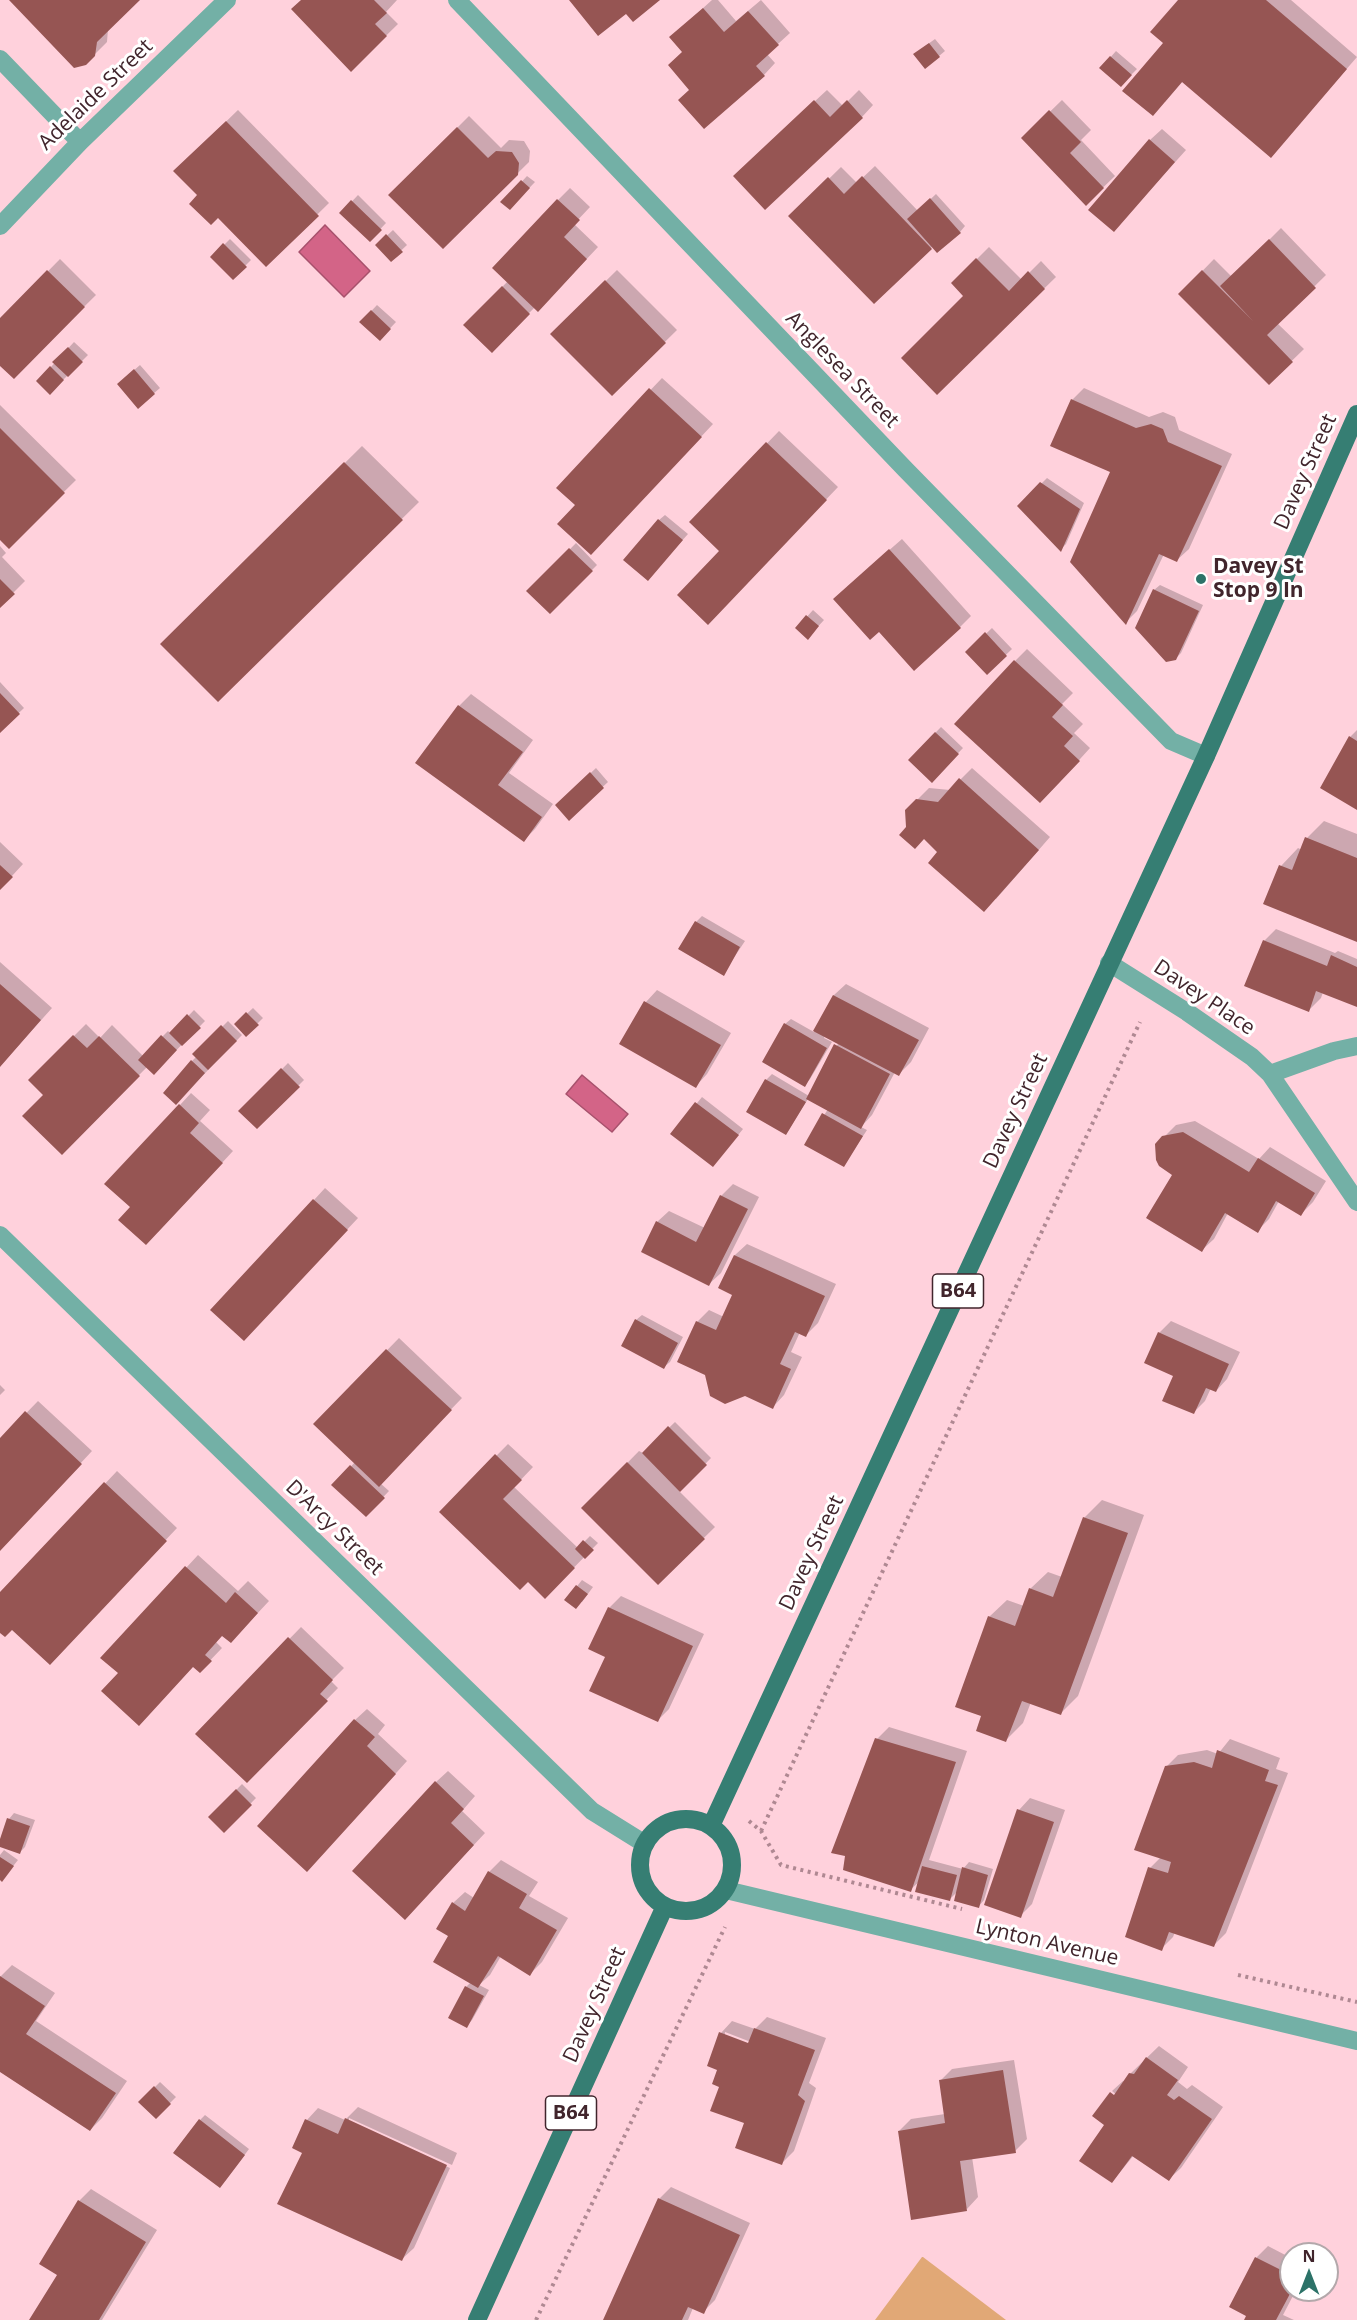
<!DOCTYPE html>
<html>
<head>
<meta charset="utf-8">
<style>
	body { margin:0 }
	#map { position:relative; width:1357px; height:2320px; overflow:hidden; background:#ffd1dc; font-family:"Open Sans",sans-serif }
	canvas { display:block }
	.north { position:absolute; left:1279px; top:2242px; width:60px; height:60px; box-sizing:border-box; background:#fff; border:2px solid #b3a8ab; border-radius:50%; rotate:0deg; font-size:16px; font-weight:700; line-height:24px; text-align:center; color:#41252c }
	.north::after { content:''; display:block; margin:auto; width:21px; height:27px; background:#2c7268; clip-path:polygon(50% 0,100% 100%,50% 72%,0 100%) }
</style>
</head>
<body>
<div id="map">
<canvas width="1357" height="2320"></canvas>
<div class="north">N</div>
</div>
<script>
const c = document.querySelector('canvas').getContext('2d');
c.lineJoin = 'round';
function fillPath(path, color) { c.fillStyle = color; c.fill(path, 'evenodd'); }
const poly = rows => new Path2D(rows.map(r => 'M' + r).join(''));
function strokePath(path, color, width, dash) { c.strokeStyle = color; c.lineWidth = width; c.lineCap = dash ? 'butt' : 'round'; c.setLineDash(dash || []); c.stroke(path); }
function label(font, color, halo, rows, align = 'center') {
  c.font = font + ' "Open Sans",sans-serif'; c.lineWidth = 6; c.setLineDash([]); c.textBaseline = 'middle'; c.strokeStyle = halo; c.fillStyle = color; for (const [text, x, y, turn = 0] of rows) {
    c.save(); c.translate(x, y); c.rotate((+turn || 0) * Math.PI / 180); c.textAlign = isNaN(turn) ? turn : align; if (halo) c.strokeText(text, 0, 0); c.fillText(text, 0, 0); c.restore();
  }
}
fillPath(poly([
	[922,2257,923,2257,1006,2320,875,2320]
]), '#e1a876');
const water = poly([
	[325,225,370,271,344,297,299,252,325,225],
	[582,1075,628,1114,612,1132,566,1094,582,1075]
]);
fillPath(water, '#d36487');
strokePath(water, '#a7516c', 1.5);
fillPath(poly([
	[11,0,137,0,108,29,107,42,94,55],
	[302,0,397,0,386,12,398,24,351,70],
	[712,0,718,0,736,21,761,0,790,33,767,54,775,63,764,75,691,89,684,51,671,37],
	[1180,0,1291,0,1357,57,1271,156,1183,81,1165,102,1165,43],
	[935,39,945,51,939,56,921,49],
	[1116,51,1137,69,1121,85,1101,68],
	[827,90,843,106,859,90,873,105,862,117,747,164],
	[1062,100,1091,130,1081,140,1115,176,1086,204,1023,138],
	[238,110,329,203,266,265,175,171],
	[469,116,501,148,509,140,524,141,530,151,529,162,443,247,390,195],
	[1162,129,1186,150,1125,218,1150,140],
	[875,166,918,211,936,194,965,226,960,232,933,246,874,302,791,216,841,167,857,183],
	[527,176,535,182,510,208,503,202],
	[570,188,590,207,574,224,598,247,550,298,535,307,492,351,465,325,508,281,558,200],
	[358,195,386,223,370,240,341,213],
	[1281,228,1326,275,1277,323,1304,349,1269,383,1180,294,1214,259,1232,277],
	[393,230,407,245,391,260,377,245],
	[230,239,251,260,233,278,212,257],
	[989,247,1022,280,1041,261,1056,277,937,393,966,296,953,283],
	[60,259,96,295,13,377,0,364,0,320],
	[617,270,677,330,612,394,552,334],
	[377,305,396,322,380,339,361,322],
	[74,342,88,355,50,393,38,381],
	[140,365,160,388,138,407,124,379],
	[662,378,713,424,603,541,577,505,558,487],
	[1084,388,1149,417,1163,412,1175,417,1179,430,1232,454,1189,549,1177,560,1164,554,1137,611,1126,622,1112,472,1052,445,1072,400],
	[0,405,76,480,9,546,0,538],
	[779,431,838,487,719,612,721,551,691,522],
	[362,446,419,502,218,700,162,644],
	[1047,478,1084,503,1066,544,1061,549,1019,506],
	[665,515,688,534,653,573,659,520],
	[902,539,971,616,960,627,847,587],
	[576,543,597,565,550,612,529,591],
	[0,546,6,553,2,557,25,581,0,606],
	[1160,585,1203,605,1181,653,1175,659,1154,590],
	[813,610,824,620,813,632,797,628],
	[992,628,1012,649,987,673,967,652],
	[1027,649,1073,693,1062,704,1083,724,1074,733,1090,748,1052,790,1015,661],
	[0,682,24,708,0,731],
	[471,694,533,740,509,773,553,804,535,829,524,840,417,762,459,706],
	[941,727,963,748,932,781,910,759],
	[1357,730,1357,808,1350,737],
	[596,768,608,782,569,818,557,805],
	[972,768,1050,837,996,899,924,838,907,828,906,811,929,788,950,790],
	[1324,821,1357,834,1357,940,1281,866,1298,848,1302,850,1307,838],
	[0,842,23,864,0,889],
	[702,916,745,941,723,974,696,922],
	[1276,929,1335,953,1338,951,1357,959,1357,1005,1323,992,1321,998,1309,1010,1264,941],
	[0,962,52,1008,0,1066],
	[846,984,929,1028,911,1062,899,1074,895,1072,872,1115,861,1127,867,1130,844,1165,806,1144,828,1109,808,1099,786,1134,766,1080,772,1074,809,1096,839,1042,825,1035,824,1038,832,1042,810,1079,805,1085,785,1024,791,1019,814,1032,834,995],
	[657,990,731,1033,707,1074,696,1086,622,1043,646,1002],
	[253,1008,263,1018,246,1035,236,1024],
	[194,1010,205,1021,154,1073,147,1067,62,1153,46,1095,30,1080,86,1024,100,1038,112,1025,143,1056,168,1031,171,1034],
	[228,1021,242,1035,182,1097,192,1061,197,1056,195,1054],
	[288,1063,304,1080,257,1127,241,1111],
	[191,1093,210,1110,200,1121,233,1151,158,1232,132,1207,180,1105],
	[702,1097,743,1129,718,1160,672,1134],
	[1195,1121,1259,1159,1270,1147,1326,1181,1313,1202,1301,1214,1279,1201,1269,1219,1257,1231,1228,1213,1214,1239,1202,1250,1174,1174,1157,1144,1176,1125],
	[733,1184,759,1197,721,1273,709,1284,657,1222,669,1211,705,1228,721,1196],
	[325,1188,358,1218,256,1327,314,1200],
	[747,1244,836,1284,818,1323,806,1335,800,1332,791,1352,802,1357,784,1395,773,1407,697,1322,709,1310,724,1317,734,1294,735,1255],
	[642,1315,683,1337,670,1362,664,1367,636,1320],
	[1171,1321,1240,1352,1227,1379,1216,1391,1211,1388,1205,1401,1194,1412,1175,1375,1159,1333],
	[399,1338,462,1398,380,1483,389,1491,366,1515,334,1485,355,1462,315,1424],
	[0,1385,5,1390,0,1395],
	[38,1401,92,1451,0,1550,0,1440],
	[675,1422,711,1458,679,1491,715,1527,658,1583,583,1508,639,1451,643,1453],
	[508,1444,533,1467,514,1487,578,1548,590,1536,598,1543,545,1597,528,1580,441,1512],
	[117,1471,177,1528,61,1651,12,1628,0,1631,0,1595],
	[1102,1500,1144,1515,1078,1696,1061,1713,1031,1702,1023,1723,1006,1740,983,1715,989,1617,1007,1600,1024,1606,1030,1589,1048,1572,1062,1577,1084,1518],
	[198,1555,238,1591,248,1581,269,1601,242,1630,222,1634,216,1642,222,1648,200,1671,193,1665,120,1673,103,1658],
	[582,1580,593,1587,582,1602,566,1600],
	[621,1596,704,1634,669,1709,657,1721,607,1656,609,1608],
	[301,1627,344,1668,331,1681,338,1688,247,1781,197,1734],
	[367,1709,385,1725,378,1734,407,1761,319,1858,355,1720],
	[889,1727,967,1751,929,1860,963,1869,969,1862,993,1869,984,1900,979,1906,958,1891,950,1899,920,1881,910,1890,877,1739],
	[1230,1739,1280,1758,1276,1769,1288,1773,1226,1933,1214,1945,1175,1932,1173,1937,1161,1949,1150,1868,1161,1857,1166,1767,1178,1755,1207,1750,1218,1754],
	[448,1771,475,1796,462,1811,485,1833,417,1906,436,1782],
	[242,1784,256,1798,224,1831,210,1817],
	[1030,1798,1065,1810,1032,1904,1020,1916,1019,1810],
	[14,1813,35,1820,25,1847,20,1852,0,1845,9,1819],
	[4,1850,18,1860,2,1880,0,1878,0,1855],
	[501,1860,538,1882,529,1896,568,1918,542,1962,530,1974,501,1956,490,1975,479,1985,489,1990,472,2020,467,2026,466,1987,471,1982,450,1936,453,1903,465,1892,474,1898,489,1872],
	[12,1965,55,1993,36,2021,127,2081,102,2118,90,2130,0,2070,0,1977],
	[767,2017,826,2038,809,2083,816,2088,794,2151,782,2163,746,2122,719,2069,721,2033,732,2021,755,2029],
	[725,2032,756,2044,755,2047,725,2036],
	[1159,2046,1188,2067,1178,2082,1187,2089,1192,2085,1223,2107,1181,2168,1169,2179,1134,2155,1112,2182,1106,2124,1111,2094,1120,2098,1112,2091,1123,2081,1124,2082,1130,2074],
	[1014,2060,1027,2139,1015,2151,972,2157,978,2197,967,2209,899,2131,911,2119,945,2114,940,2081,952,2069],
	[160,2082,176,2097,156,2117,140,2102],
	[358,2107,457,2153,452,2165,349,2118,349,2122,450,2168,414,2248,402,2259,304,2152,294,2147,307,2120,318,2108,345,2120],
	[205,2115,249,2149,225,2181,200,2120],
	[671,2187,750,2223,715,2300,703,2312,693,2308,688,2320,605,2320,659,2199],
	[91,2189,157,2230,102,2320,31,2320,59,2274,79,2201],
	[1268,2246,1291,2258,1291,2290,1296,2290,1283,2315,1294,2320,1246,2320,1248,2315,1231,2306,1257,2257]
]), '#0003');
fillPath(poly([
	[9,0,140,0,97,42,95,56,86,65,74,68],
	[301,0,374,0,387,13,375,24,387,36,351,72,291,9],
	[569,0,660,0,633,22,626,14,598,36],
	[1178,0,1266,0,1347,69,1271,158,1182,82,1153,116,1122,91,1163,43,1150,32],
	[703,8,724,32,748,11,779,45,756,66,765,76,704,129,678,100,689,90,668,65,682,52,669,37],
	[929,43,940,57,925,69,913,54],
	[1110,56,1132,75,1121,87,1099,68],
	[814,100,830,117,847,100,863,118,765,210,733,176],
	[1049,110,1081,142,1070,153,1104,188,1086,206,1021,138],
	[226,121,319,216,266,267,218,218,211,225,189,204,197,195,173,171],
	[457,127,488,158,496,151,512,152,519,163,518,175,443,249,388,195],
	[1149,139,1175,162,1114,232,1088,210],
	[862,176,932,249,874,304,788,216,828,177,844,194],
	[521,180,530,188,510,210,500,202],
	[930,198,961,233,937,253,907,219],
	[557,199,580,220,564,237,587,259,538,312,492,268],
	[351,200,382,230,370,242,339,213],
	[386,234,403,252,391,262,375,245],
	[1269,239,1316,288,1267,335,1293,362,1269,385,1178,294,1202,270,1253,321,1220,286],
	[223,243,247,267,233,280,210,257],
	[976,258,1009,291,1028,271,1045,289,937,395,901,358,963,296,951,283],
	[47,270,85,307,14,379,0,366,0,318],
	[605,280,666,343,612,396,550,334],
	[502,286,530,314,492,353,463,325],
	[371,310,391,329,380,341,359,322],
	[68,347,83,362,68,377,52,362],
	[50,366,64,380,50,395,36,381],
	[134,369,155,394,138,409,117,384],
	[649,388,702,437,591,555,557,524,575,505,556,488],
	[1071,399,1136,428,1151,424,1163,429,1168,442,1222,466,1177,562,1159,554,1126,625,1070,562,1110,472,1050,446],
	[0,428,65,493,9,549,0,540],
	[766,442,827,500,708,625,677,595,719,551,689,522],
	[344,462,403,520,218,702,160,644],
	[1040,482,1080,509,1061,552,1017,506],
	[658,519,683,540,648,581,623,560],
	[569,548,593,571,550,614,526,591],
	[889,549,961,628,914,671,879,632,870,640,833,599],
	[0,579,15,594,0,608],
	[1153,589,1199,611,1176,660,1166,662,1135,628],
	[806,615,819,626,808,640,795,628],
	[985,632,1007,656,987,675,965,652],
	[1014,660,1063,705,1052,717,1073,736,1064,746,1080,761,1040,803,954,724],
	[0,693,20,714,0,733],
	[458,705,523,752,498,785,542,817,524,842,415,763],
	[935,732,959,754,932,783,908,760],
	[1349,736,1357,741,1357,810,1320,788],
	[590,772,604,788,569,821,555,805],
	[959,778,1039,850,984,912,928,863,937,852,924,839,915,849,899,835,906,827,905,810,916,799,938,802],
	[1305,837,1357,858,1357,942,1263,904,1279,865,1292,870],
	[0,865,13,877,0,890],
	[695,921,740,947,724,976,678,949],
	[1263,940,1327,966,1331,955,1357,967,1357,1007,1316,991,1309,1012,1244,986],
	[0,984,41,1020,0,1067],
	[833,995,919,1040,899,1076,813,1031],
	[644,1001,721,1045,696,1088,619,1044],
	[246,1012,259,1025,246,1037,234,1024],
	[187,1014,201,1028,182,1046,169,1033],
	[784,1023,827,1048,805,1087,762,1062],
	[221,1025,237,1041,208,1070,192,1054],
	[73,1035,87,1048,99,1036,140,1076,62,1155,22,1116,43,1095,28,1080],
	[161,1035,177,1050,154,1075,138,1060],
	[834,1044,890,1074,861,1129,806,1099],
	[191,1060,205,1073,176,1105,163,1093],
	[281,1068,300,1087,257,1129,238,1111],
	[765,1079,806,1102,786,1135,746,1112],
	[695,1102,739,1135,713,1167,670,1134],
	[179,1104,199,1123,190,1133,223,1163,146,1245,118,1220,130,1207,104,1184],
	[822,1113,863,1136,844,1167,804,1145],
	[1183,1132,1249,1172,1258,1158,1315,1193,1301,1216,1276,1201,1258,1233,1225,1213,1202,1252,1146,1218,1172,1175,1159,1166,1156,1160,1155,1144,1162,1136],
	[720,1195,748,1209,709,1286,641,1252,656,1221,696,1242],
	[313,1199,348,1230,244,1341,210,1310],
	[734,1255,825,1296,806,1337,795,1332,780,1364,791,1369,773,1409,745,1396,725,1404,710,1396,705,1375,677,1362,696,1321,716,1330,732,1295,718,1288],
	[635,1319,678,1343,664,1369,621,1346],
	[1158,1332,1229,1364,1216,1392,1206,1388,1194,1414,1162,1401,1173,1376,1144,1363],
	[386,1349,452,1410,379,1487,313,1424],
	[25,1411,82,1464,0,1551,0,1438],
	[668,1426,707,1465,680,1492,642,1453],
	[495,1454,522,1480,503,1499,575,1568,545,1599,528,1582,520,1590,439,1512],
	[627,1462,705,1539,658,1585,581,1508],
	[350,1465,385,1498,366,1517,331,1485],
	[104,1482,167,1541,50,1665,12,1630,5,1637,0,1633,0,1592],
	[1083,1517,1128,1533,1061,1715,1022,1701,1006,1742,976,1731,981,1716,955,1707,988,1616,1015,1626,1029,1588,1053,1597],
	[583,1540,594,1550,585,1559,575,1549],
	[185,1566,226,1603,235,1592,258,1613,231,1643,222,1636,205,1655,212,1661,200,1673,193,1667,139,1726,101,1691,118,1673,100,1658],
	[576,1585,588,1594,576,1609,564,1600],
	[608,1607,693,1646,658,1722,589,1691,605,1657,588,1649],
	[288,1637,333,1680,320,1694,328,1701,247,1783,195,1734],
	[354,1719,375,1737,367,1746,396,1774,307,1872,257,1826],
	[875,1738,956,1762,911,1892,843,1870,845,1856,831,1853],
	[1217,1750,1269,1770,1265,1781,1278,1785,1214,1947,1169,1932,1162,1951,1125,1937,1148,1867,1168,1873,1171,1862,1134,1850,1165,1766,1194,1762,1212,1768],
	[435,1781,464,1809,451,1823,474,1845,405,1920,352,1871],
	[236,1789,252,1805,224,1833,208,1817],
	[1017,1809,1054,1822,1021,1918,984,1905],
	[7,1818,30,1826,20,1854,0,1847,0,1839],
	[0,1857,14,1866,2,1882,0,1880],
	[922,1866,957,1875,950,1901,915,1892],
	[962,1867,988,1875,979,1908,954,1901],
	[488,1871,527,1894,519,1908,557,1930,530,1976,498,1956,478,1988,433,1962,448,1936,436,1929,452,1902,465,1911],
	[0,1976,45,2006,26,2034,116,2093,90,2131,0,2072],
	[465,1986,484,1996,467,2028,448,2018],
	[754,2028,815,2050,798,2095,805,2101,782,2165,735,2148,744,2123,710,2111,719,2087,712,2084,717,2070,707,2066,719,2032,748,2043],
	[1146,2057,1178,2080,1167,2095,1174,2100,1179,2096,1212,2119,1169,2181,1132,2156,1112,2183,1079,2161,1104,2125,1092,2116,1110,2092,1114,2095,1129,2073,1134,2074],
	[1003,2070,1016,2153,960,2161,967,2211,911,2220,898,2131,945,2123,939,2080],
	[154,2086,171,2104,156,2119,138,2102],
	[345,2118,447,2165,402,2261,277,2204,302,2153,292,2148,305,2119,338,2134],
	[199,2119,245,2155,220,2188,173,2153],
	[658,2198,740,2235,704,2314,688,2307,682,2320,603,2320],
	[78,2200,146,2242,99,2320,29,2320,57,2275,39,2264],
	[1255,2257,1291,2275,1292,2290,1276,2320,1244,2320,1246,2316,1229,2307]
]), '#965553');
strokePath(poly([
	[749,1821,761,1831,781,1865,962,1909],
	[761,1831,1140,1022],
	[1238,1975,1357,2002],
	[536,2320,725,1927]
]), '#af8892', 4, [3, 4.5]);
strokePath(poly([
	[457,0,905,469,1171,741,1206,756],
	[0,59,80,142],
	[0,226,80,142,227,0],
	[1109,963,1187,1012,1252,1057,1270,1074,1357,1202],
	[1270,1074,1334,1051,1357,1046],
	[0,1235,592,1811,645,1844],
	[726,1890,1357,2041]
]), '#73b0a6', 18);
strokePath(poly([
	'640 1865a46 46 0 1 1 92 0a46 46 0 1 1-92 0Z',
	[711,1826,1206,756,1357,414],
	[477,2320,665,1906]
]), '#367e73', 18);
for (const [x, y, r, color] of [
	[1201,579,6,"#2c7268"]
]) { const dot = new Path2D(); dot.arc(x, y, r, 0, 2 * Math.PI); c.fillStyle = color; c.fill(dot); strokePath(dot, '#fff', 2); }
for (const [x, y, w] of [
	[958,1291,51],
	[571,2113,51]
]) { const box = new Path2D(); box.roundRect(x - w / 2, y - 17, w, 34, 4.5); c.fillStyle = '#fff'; c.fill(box); strokePath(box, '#41252c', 1.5); }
label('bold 20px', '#41252c', null, [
	["B64",958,1291],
	["B64",571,2113]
]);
label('21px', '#41252c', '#fff', [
	["Adelaide Street",96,95,-44],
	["Anglesea Street",842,370,46],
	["Davey Street",1306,472,-66],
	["Davey Place",1204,998,34],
	["Davey Street",1016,1111,-65],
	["D'Arcy Street",334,1528,44],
	["Davey Street",812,1553,-65],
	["Lynton Avenue",1047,1943,13],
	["Davey Street",595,2005,-66]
]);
label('bold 21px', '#41252c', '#fff', [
	["Davey St",1213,567],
	["Stop 9 In",1213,591]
], 'left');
</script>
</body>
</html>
